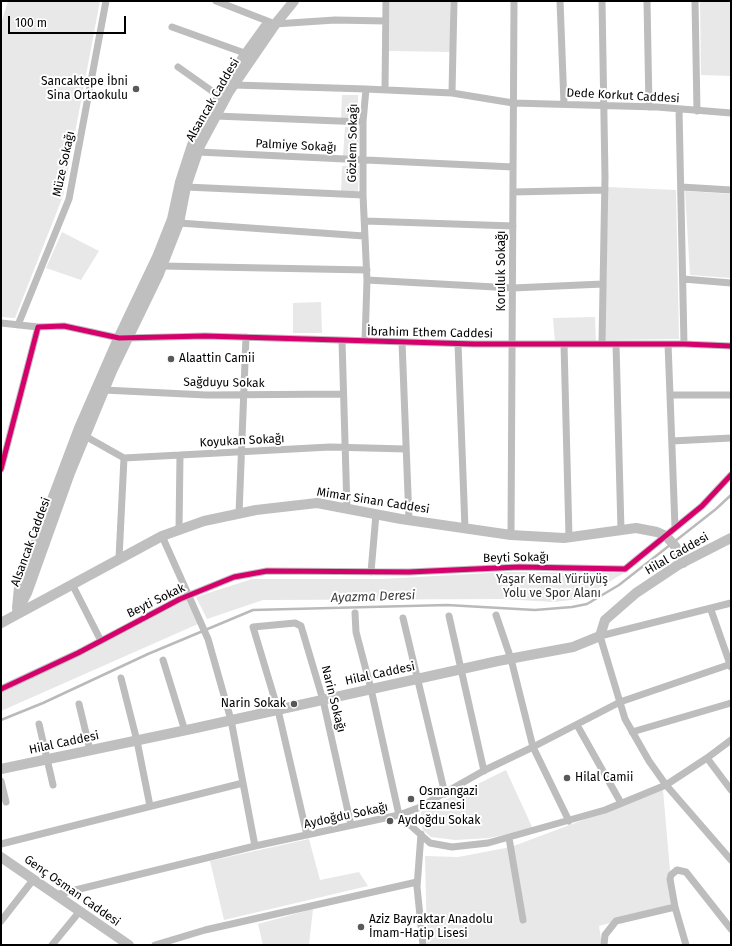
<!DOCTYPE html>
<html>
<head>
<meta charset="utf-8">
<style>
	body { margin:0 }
	#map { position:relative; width:732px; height:946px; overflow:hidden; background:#fff; font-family:"Fira Sans",sans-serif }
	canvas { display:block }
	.frame { position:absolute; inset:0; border:2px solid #000; pointer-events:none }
	.scale { position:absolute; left:8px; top:16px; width:118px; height:18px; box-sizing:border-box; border:2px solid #000; border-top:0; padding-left:5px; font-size:12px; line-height:14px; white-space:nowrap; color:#000; -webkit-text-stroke:3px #fff; paint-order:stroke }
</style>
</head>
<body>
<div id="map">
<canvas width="732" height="946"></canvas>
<div class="frame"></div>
<div class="scale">100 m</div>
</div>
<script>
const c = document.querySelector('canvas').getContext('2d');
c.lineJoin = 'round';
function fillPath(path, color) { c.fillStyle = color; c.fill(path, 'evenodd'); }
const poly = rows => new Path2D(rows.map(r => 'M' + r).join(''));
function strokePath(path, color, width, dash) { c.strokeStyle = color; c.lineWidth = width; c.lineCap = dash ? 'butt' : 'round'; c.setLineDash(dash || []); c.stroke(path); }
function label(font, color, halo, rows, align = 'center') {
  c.font = font + ' "Fira Sans",sans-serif'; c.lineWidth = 4; c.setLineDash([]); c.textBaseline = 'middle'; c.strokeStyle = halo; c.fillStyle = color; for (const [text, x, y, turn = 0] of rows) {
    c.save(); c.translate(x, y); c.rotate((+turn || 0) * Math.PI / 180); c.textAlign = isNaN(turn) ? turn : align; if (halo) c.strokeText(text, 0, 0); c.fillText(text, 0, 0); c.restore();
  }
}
fillPath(poly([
	[8,1,100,1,63,196,15,318,1,317,1,24],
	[390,1,450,1,450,52,389,51],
	[700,1,731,1,731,76,701,75],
	[342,95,358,95,358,119,341,119],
	[345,127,359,128,358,157,343,156],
	[342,166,359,166,358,191,341,191],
	[608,187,676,190,679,339,605,340],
	[685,191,731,194,731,278,690,275],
	[62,232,99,251,81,280,46,268],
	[321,302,322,333,293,333,293,303],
	[595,317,596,342,555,343,553,318],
	[508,572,624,573,580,599,553,602,502,599,263,600,207,619,196,597,252,579,382,579],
	[186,598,198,624,1,711,1,691],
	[506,770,533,829,489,838,455,840,431,837,423,830,420,819,421,812],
	[663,790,673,905,599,926,602,945,427,945,425,856,458,857,511,847],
	[309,839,320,880,359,872,368,886,224,920,210,861],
	[313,909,309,945,263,945,258,924]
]), '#e8e8e8');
strokePath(poly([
	[674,542,716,509,731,495],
	[1,720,43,703,148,654,253,610,447,605,535,610,572,607,587,604,619,585,670,545]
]), '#bababa', 2.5);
strokePath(poly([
	[216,1,275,24,335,20,386,21],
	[560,1,564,104],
	[602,1,605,177,602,344],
	[647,1,649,107],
	[695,1,697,111],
	[172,27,250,55],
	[178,67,219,96],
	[234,85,366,89,363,122,363,195,367,280],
	[366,89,452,93,513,103,657,107,731,113],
	[385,90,386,1],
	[452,93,454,1],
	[679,109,684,344],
	[216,116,363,122],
	[198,152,513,167],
	[186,187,363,195],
	[681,187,731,190],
	[513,192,605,190],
	[365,221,513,226],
	[179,223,364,236],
	[162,266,367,270],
	[683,279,731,283],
	[1,323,38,327],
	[18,325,69,199,106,1],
	[128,338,205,336,474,344,684,344,731,346],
	[342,341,347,509],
	[365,341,367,280,513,288,603,284],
	[402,342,409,520],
	[458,344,465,528],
	[564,344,569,537],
	[616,344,621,530],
	[668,344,670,395],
	[104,390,206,395,343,394],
	[85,436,124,458,330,447,406,449],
	[672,441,731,438],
	[1,469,38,327,64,326,119,338],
	[239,514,246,337],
	[675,527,670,395,731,395],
	[179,530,180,455],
	[511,535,514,1],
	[162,536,208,639,231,720,243,783],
	[119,558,124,458],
	[371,572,376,514],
	[72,584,101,641],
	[731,603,600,636,625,719,649,761,666,785,731,860],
	[711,610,731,667],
	[355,613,356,632,371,689,399,815,430,843,452,847,488,843,605,810,666,785,707,758,731,740],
	[496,615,511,659,533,747,569,821],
	[449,616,484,771],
	[403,618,445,794],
	[163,660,185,731],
	[121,678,137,741,150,806],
	[1,689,78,653,180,599,234,577,267,571,409,572,519,567,625,569,702,506,731,475],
	[79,704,90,750],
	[39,724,53,785],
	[577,725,621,803],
	[632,732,731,703],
	[707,758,731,790],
	[1,781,6,802],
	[421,834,417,887,423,945],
	[307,835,278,710,253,627,295,623,301,626,323,700,351,825],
	[509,838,523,920],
	[1,844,243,783,255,846],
	[55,895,255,846,399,815,418,808,485,770,533,747,620,702,731,664],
	[1,921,33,880],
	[52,945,80,911],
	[155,945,205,930,417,882],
	[604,945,605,935,616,921,675,907],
	[686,945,675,907,670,879,671,875,677,870,686,872,731,929]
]), '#bdbdbd', 7);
strokePath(poly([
	[17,608,19,587,79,428,117,341,157,257,172,219,180,182,192,145,211,110,242,59,265,27],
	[16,614,27,593,70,473,112,371,159,274,179,223,186,187,200,146,229,92,277,22,294,1],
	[1,623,162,536,204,521,256,510,317,503,401,519,511,535,564,538,636,528,657,532,666,536,675,546,683,563],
	[1,769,196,728,498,661,573,647,600,636,605,620,636,593,678,565,731,538],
	[1,857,129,945]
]), '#bfbfbf', 10);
strokePath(poly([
	[1,469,38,327,64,326,119,338,205,336,474,344,684,344,731,346],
	[1,689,78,653,180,599,234,577,267,571,409,572,519,567,625,569,702,506,731,475]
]), '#d6006c', 5);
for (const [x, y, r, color] of [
	[136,89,4,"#595959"],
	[171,359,4,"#595959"],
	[294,704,4,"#595959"],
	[567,778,4,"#595959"],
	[411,799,4,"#595959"],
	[390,821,4,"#595959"],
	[361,927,4,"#595959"]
]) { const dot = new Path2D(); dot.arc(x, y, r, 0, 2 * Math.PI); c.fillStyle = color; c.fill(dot); strokePath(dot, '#fff', 1.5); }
label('12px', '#000', '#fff', [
	["Sancaktepe İbni",128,82,"right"],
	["Sina Ortaokulu",128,96,"right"],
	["Alaattin Camii",179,359],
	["Narin Sokak",286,704,"right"],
	["Hilal Camii",575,778],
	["Osmangazi",419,792],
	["Eczanesi",419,806],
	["Aydoğdu Sokak",398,821],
	["Aziz Bayraktar Anadolu",369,920],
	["İmam-Hatip Lisesi",369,934]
], 'left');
label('12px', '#000', '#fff', [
	["Dede Korkut Caddesi",623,96,3],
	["Alsancak Caddesi",213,100,-60],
	["Gözlem Sokağı",353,143,-89],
	["Palmiye Sokağı",296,146,3],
	["Müze Sokağı",64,164,-78],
	["Koruluk Sokağı",502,271,-90],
	["İbrahim Ethem Caddesi",430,333,1],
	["Sağduyu Sokak",224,383,1],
	["Koyukan Sokağı",242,441,-3],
	["Mimar Sinan Caddesi",373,501,9],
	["Alsancak Caddesi",31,542,-70],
	["Hilal Caddesi",677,554,-30],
	["Beyti Sokağı",516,558,-1],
	["Beyti Sokak",156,601,-26],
	["Hilal Caddesi",380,674,-12],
	["Narin Sokağı",333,699,76],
	["Hilal Caddesi",64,743,-12],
	["Aydoğdu Sokağı",346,816,-12],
	["Genç Osman Caddesi",72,891,35]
]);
label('12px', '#2d2d2d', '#fff', [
	["Yaşar Kemal Yürüyüş",552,580],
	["Yolu ve Spor Alanı",552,594]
]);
label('italic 13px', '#3e3e3e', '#fff', [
	["Ayazma Deresi",373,597,-2]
]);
</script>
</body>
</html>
